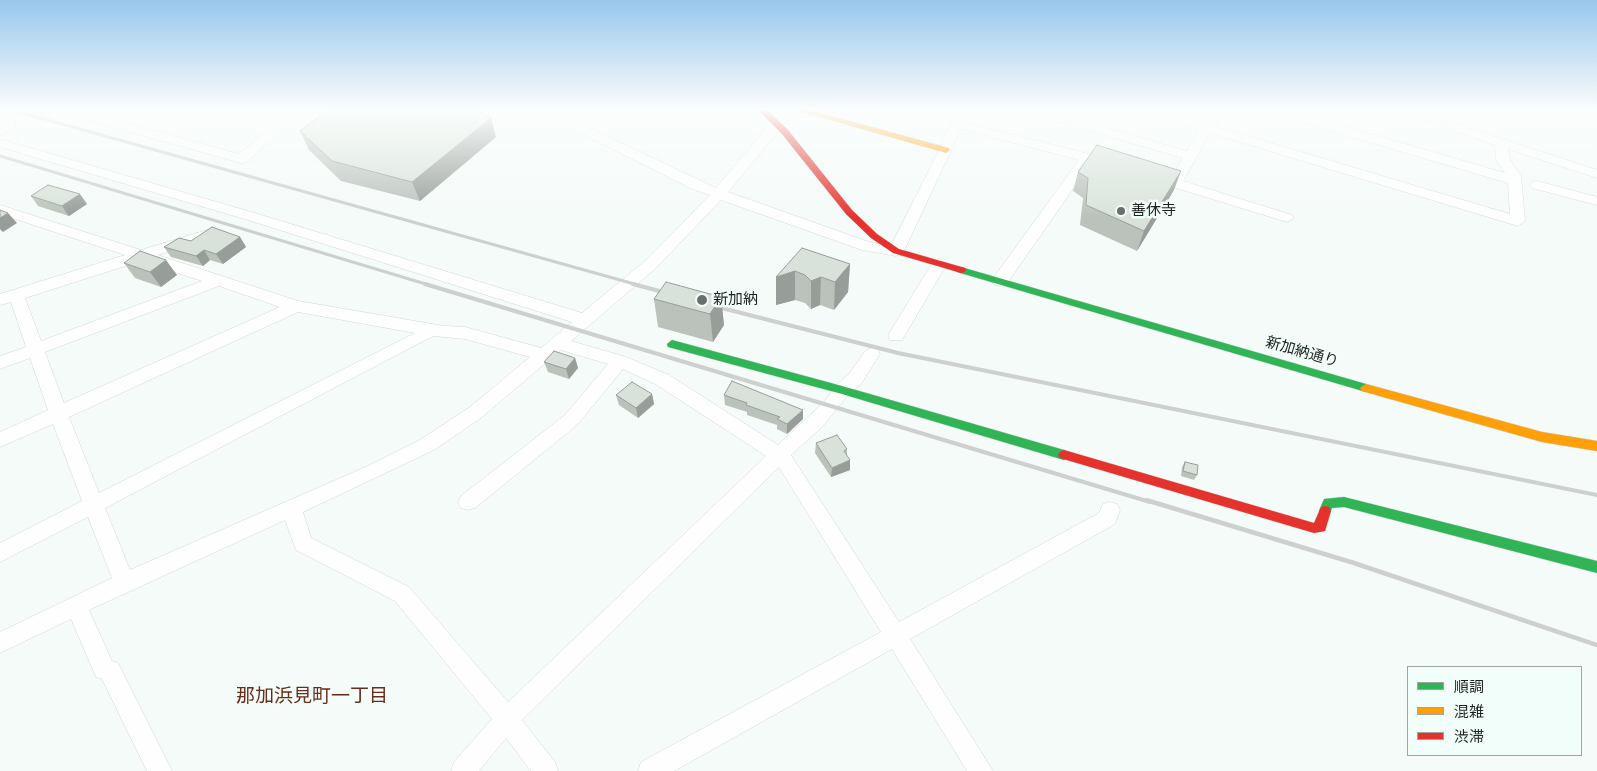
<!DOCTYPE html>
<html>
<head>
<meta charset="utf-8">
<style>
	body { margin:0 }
	#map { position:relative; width:1597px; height:771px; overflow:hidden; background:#f5fbf9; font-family:"Work Sans","Noto Sans JP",sans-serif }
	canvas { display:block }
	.legend { position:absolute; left:1407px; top:666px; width:175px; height:90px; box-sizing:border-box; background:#f2fefa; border:1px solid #9da6a3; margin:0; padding:6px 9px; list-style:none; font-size:15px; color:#1d2220 }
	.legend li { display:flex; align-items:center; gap:10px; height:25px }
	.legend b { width:25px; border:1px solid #9da6a3 }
</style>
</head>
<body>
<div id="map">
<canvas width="1597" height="771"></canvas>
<ul class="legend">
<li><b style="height:6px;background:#30b455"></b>順調</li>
<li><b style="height:6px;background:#ff9f0a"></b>混雑</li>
<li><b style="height:6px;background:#e5322d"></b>渋滞</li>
</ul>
</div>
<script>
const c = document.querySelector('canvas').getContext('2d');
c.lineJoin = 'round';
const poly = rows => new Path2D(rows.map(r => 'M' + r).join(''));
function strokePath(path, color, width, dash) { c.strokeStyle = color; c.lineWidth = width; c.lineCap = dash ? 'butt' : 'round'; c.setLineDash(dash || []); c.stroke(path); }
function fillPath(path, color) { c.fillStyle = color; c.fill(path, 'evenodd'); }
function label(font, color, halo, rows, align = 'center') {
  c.font = font + ' "Work Sans","Noto Sans JP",sans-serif'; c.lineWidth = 5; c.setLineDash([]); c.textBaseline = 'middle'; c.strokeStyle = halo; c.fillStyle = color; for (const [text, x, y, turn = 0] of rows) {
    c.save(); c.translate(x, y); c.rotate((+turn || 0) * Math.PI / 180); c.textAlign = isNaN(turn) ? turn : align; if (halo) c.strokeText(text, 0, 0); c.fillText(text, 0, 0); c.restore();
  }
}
const street = poly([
	[0,110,14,113,16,126,0,136,0,127,4,124,4,118,0,117,0,110],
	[83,110,99,110,95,114,239,154,292,110,306,110,246,162,241,163,80,118,78,115,83,110],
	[535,110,552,110,716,188,772,121,782,121,783,124,782,127,728,192,869,242,891,246,939,150,957,110,969,110,964,122,1116,161,1118,164,1111,168,1091,163,1006,285,1000,286,994,285,992,281,994,277,1079,160,961,129,904,251,896,256,862,250,721,200,656,268,571,341,626,357,669,375,778,445,825,401,836,385,849,374,866,350,872,348,878,350,880,354,861,384,848,395,822,427,791,455,899,622,1099,513,1103,504,1110,502,1117,504,1120,510,1115,524,910,639,993,771,967,771,892,649,674,771,638,771,641,762,881,632,779,467,522,720,555,762,558,771,531,771,506,738,479,771,451,771,454,762,492,719,395,601,296,550,285,520,89,610,112,661,118,663,172,771,147,771,102,679,96,677,71,619,0,653,0,632,112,578,88,517,0,562,0,543,82,501,53,424,0,447,0,432,48,410,30,358,0,369,0,356,26,347,11,302,0,305,0,294,125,255,0,214,0,205,141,250,207,230,217,230,219,233,217,236,158,255,298,301,444,326,465,327,541,348,572,322,248,220,0,147,0,139,258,214,582,313,646,260,710,195,692,189,535,110],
	[141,261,202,281,41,341,25,298,141,261],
	[219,286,280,307,64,403,45,352,219,286],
	[298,312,415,333,99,493,69,417,298,312],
	[433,336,465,339,530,357,470,407,420,440,370,465,130,570,105,508,433,336],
	[561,350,608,364,565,415,461,496,458,502,461,508,468,510,475,508,577,425,623,369,657,385,766,456,508,702,409,587,311,538,303,512,434,450,482,417,561,350],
	[844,110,857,110,847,125,837,125,836,122,844,110],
	[1044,110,1056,110,1055,113,1187,151,1199,130,1143,110,1163,110,1203,123,1210,110,1222,110,1214,126,1510,214,1508,183,1270,113,1268,110,1289,110,1505,173,1496,160,1495,145,1395,110,1414,110,1597,170,1597,178,1508,149,1510,160,1521,176,1525,221,1518,226,1210,133,1183,181,1292,215,1294,218,1287,222,1150,180,1148,177,1150,174,1155,173,1171,178,1183,158,1044,118,1042,115,1044,110],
	[1537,181,1597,197,1597,205,1532,188,1530,185,1532,182,1537,181],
	[939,259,947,264,902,340,890,340,888,336,890,332,934,260,939,259]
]);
const fast = poly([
	[961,267,1366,384,1372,388,1366,392,957,272,956,270,961,267],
	[672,340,842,386,1064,450,1068,452,1070,455,1068,458,1064,460,842,394,668,347,667,344,672,340],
	[1344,497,1597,561,1597,573,1344,507,1332,508,1329,515,1325,516,1321,515,1319,511,1324,499,1344,497]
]);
const slow = poly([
	[795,110,809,110,949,148,950,150,946,153,943,152,795,110],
	[1366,384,1542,432,1597,441,1597,451,1542,442,1362,391,1360,388,1366,384]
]);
const jam = poly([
	[758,110,767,110,788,130,852,210,877,234,899,249,965,268,966,270,965,272,961,273,893,253,871,238,846,214,782,134,758,110],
	[1064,450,1314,523,1321,507,1325,506,1329,507,1331,511,1325,531,1314,533,1060,458,1058,455,1060,452,1064,450]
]);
strokePath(street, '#d2d7d6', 1);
strokePath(fast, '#d2d7d6', 1);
strokePath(slow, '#d2d7d6', 1);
strokePath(jam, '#d2d7d6', 1);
fillPath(street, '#fefefe');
fillPath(fast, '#30b455');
fillPath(slow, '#ff9f0a');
fillPath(jam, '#e5322d');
strokePath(poly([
	[12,110,638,285],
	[0,156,429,285]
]), '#cdd0ce', 3);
strokePath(poly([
	[425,284,1150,502],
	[633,284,674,295],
	[710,305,898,353,1597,495]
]), '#cdd0ce', 4);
strokePath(poly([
	[1146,500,1354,563,1597,645]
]), '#cdd0ce', 4.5);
fillPath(poly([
	[300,131,496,137,420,201,341,181,309,150],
	[1078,172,1174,190,1137,251,1080,225,1083,198,1073,191],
	[31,196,87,204,69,216,38,206],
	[240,237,246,247,223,264,210,260,203,266,171,257,164,247,191,241],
	[802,248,850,264,848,292,834,310,820,305,811,309,805,303,795,300,776,305],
	[124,263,177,275,161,287,135,278],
	[721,297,724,325,713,342,658,327,654,299],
	[575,358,578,368,569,379,548,372,544,362],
	[652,394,654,404,638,418,619,405,616,395],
	[724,395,803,410,803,419,787,434,777,429,777,425,747,415,747,412,725,405],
	[816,443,847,449,847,455,850,470,831,477,815,453],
	[1185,462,1197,475,1194,480,1181,476,1182,467]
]), '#bac2bb');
fillPath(poly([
	[491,118,496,137,420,201,412,182],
	[1181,171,1174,190,1137,251,1144,231],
	[80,194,87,204,69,216,62,206],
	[8,213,17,223,3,232,0,229,0,218],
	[240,237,246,247,223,264,216,254],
	[204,250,210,260,203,266,196,256],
	[166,260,177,275,161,287,150,272],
	[850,264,848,292,834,310,835,282],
	[795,271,795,300,776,305,776,277],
	[821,277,820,305,811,309,811,281],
	[721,297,724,325,713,342,710,314],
	[575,358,578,368,569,379,566,369],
	[652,394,654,404,638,418,636,408],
	[803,410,803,419,787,434,787,424],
	[850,460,850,470,831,477,832,468]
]), '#979e99');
const building = poly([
	[328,110,477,110,491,118,412,182,332,161,300,131,328,110],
	[1097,145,1181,171,1144,231,1086,205,1088,178,1078,172,1097,145],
	[48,185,80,194,62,206,31,196,48,185],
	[0,210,8,213,0,218,0,210],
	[212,227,240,237,216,254,204,250,196,256,164,247,179,238,191,241,212,227],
	[802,248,850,264,835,282,821,277,811,281,805,275,795,271,776,277,802,248],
	[140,251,166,260,150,272,124,263,140,251],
	[666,282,721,297,710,314,654,299,666,282],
	[554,351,575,358,566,369,544,362,554,351],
	[732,381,803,410,787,424,777,419,780,417,746,405,747,403,724,395,732,381],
	[632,382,652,394,636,408,616,395,632,382],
	[837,435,847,449,844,451,850,460,832,468,816,443,837,435],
	[1185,462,1198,465,1197,475,1183,471,1185,462]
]);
fillPath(building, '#d8e2da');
strokePath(building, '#979e99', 1);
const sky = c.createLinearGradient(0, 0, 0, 218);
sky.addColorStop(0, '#98c7ec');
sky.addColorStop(0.5, '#fafdfc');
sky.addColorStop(1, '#fafdfc00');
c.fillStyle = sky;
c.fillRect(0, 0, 1597, 218);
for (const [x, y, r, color] of [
	[1121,211,5,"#696e6c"],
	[702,300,6,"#696e6c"]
]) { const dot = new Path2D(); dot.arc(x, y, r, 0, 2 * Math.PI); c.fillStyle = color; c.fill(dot); strokePath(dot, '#f2fefa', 2); }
label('15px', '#1d2220', '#f2fefa', [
	["善休寺",1131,211],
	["新加納",713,300]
], 'left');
label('15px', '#1d2220', '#f2fefa', [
	["新加納通り",1302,352,16]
]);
label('19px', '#6d2919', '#f2fefa', [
	["那加浜見町一丁目",312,696]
]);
</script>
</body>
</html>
